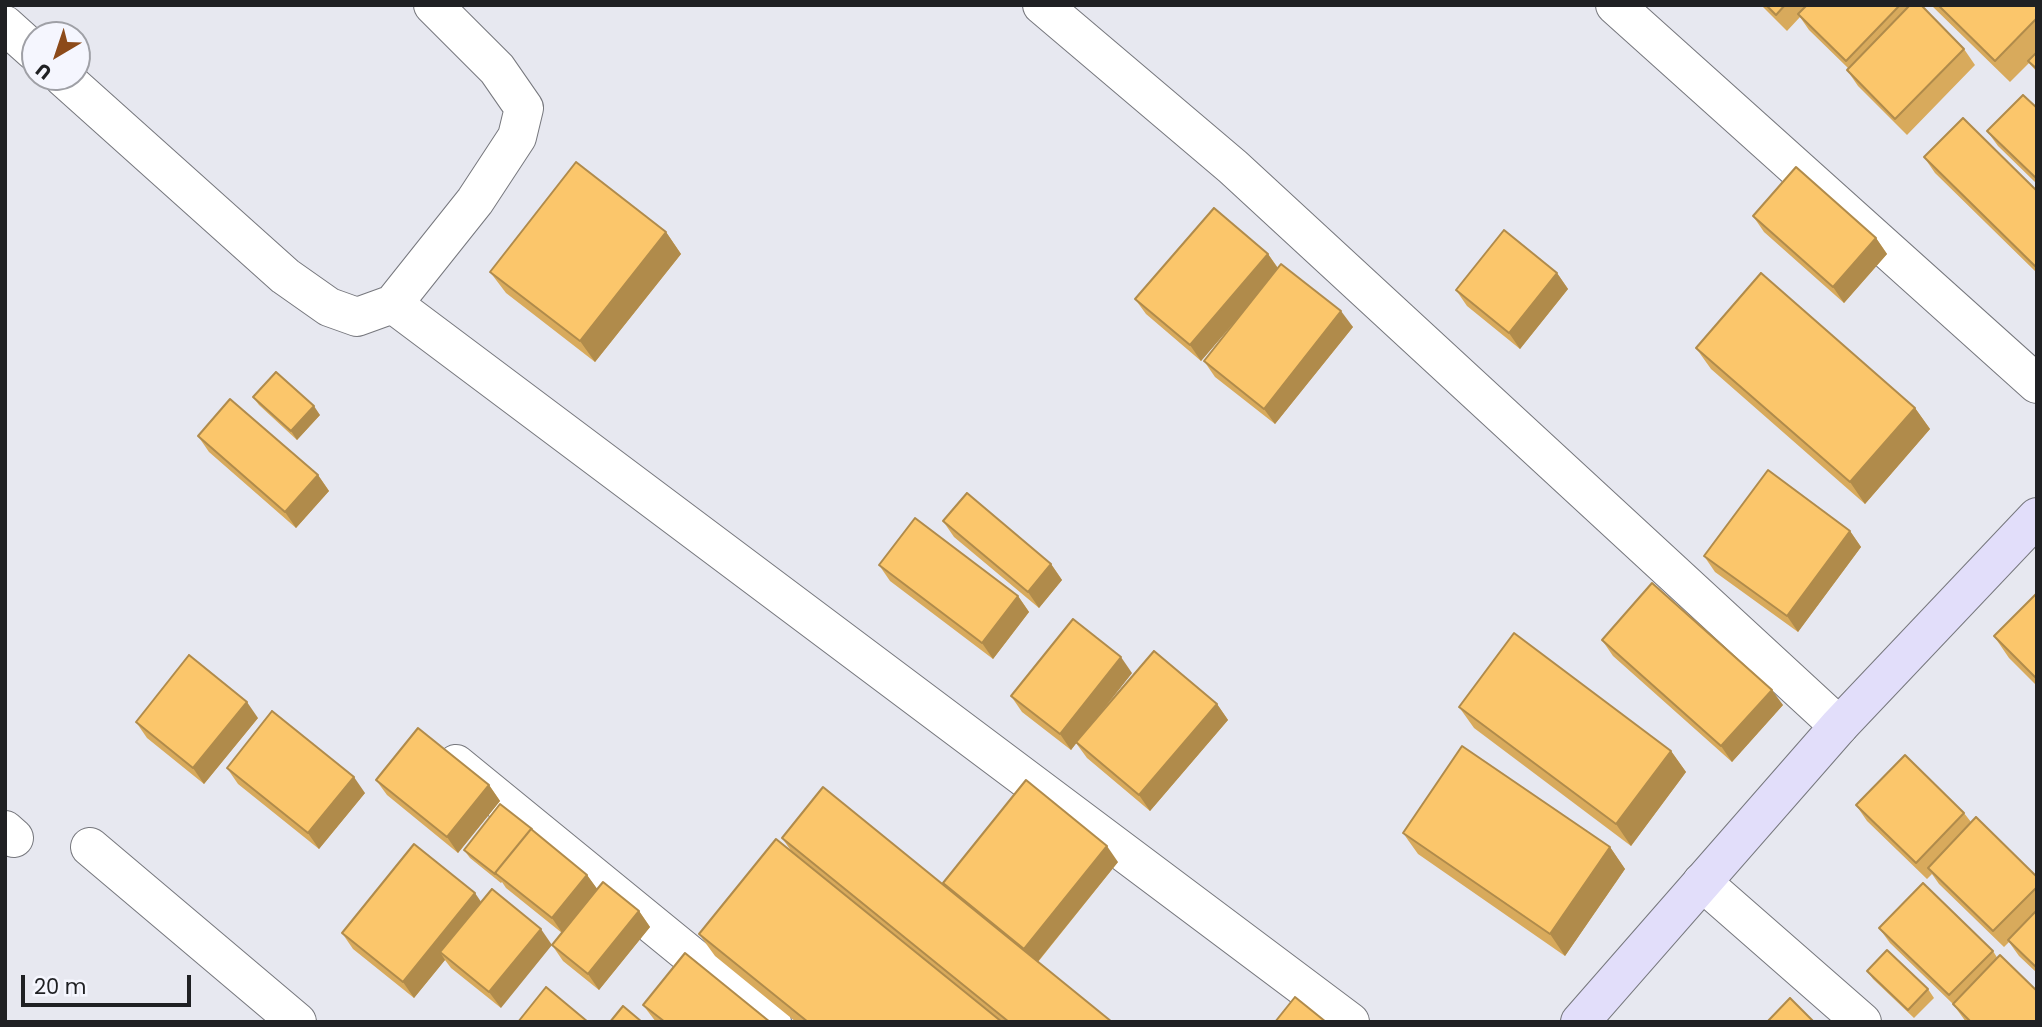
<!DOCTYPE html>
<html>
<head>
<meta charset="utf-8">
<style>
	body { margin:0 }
	#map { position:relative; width:2042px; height:1027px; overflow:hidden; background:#e7e8f0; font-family:Poppins,sans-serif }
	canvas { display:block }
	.frame { position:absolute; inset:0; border:7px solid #1f2023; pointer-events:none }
	.north { position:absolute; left:21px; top:21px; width:70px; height:70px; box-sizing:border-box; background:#f5f6fe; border:2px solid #9fa0a6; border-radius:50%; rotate:219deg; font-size:19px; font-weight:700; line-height:28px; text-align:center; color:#1f2023 }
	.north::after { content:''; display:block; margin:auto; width:24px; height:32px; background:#8c4a19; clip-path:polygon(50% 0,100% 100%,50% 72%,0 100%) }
	.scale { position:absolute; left:21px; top:975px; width:170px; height:32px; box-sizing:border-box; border:4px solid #1f2023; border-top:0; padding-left:9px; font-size:21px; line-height:24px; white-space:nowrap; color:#1f2023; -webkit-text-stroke:5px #f5f6fe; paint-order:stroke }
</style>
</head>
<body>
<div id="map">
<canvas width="2042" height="1027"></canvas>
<div class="frame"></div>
<div class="north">U</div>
<div class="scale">20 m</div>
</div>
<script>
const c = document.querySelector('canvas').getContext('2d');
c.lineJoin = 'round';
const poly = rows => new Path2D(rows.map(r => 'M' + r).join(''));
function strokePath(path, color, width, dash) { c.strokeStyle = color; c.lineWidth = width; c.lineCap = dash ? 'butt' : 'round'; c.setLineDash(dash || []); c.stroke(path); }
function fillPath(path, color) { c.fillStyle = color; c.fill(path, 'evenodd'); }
const street = poly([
	[1042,5,1233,167,1839,726],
	[1615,5,2037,384],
	[5,25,35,52],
	[63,77,285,276,329,307,357,317,393,304,475,201,517,137,524,108,497,69,433,5],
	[393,304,1350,1022],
	[456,764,772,1022],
	[5,830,14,838],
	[90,847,297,1022],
	[1702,882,1862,1022]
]);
const secondary = poly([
	[1580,1022,1839,726,2037,517]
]);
strokePath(street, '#76777d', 40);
strokePath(secondary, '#76777d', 40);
strokePath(street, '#fff', 38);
strokePath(secondary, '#e2defa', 38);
fillPath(poly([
	[1761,5,1921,5,1964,49,1975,65,1907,135,1858,86,1847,70,1848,68,1809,30,1800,17,1787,31],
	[1931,5,2037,5,2037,72,2029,63,2010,82],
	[2037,108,2037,184,1998,146,1987,131],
	[1924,157,2037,191,2037,273,1935,173],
	[1753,216,1876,238,1887,254,1844,303,1764,232],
	[666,232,681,254,595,362,506,293,490,272],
	[1268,254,1278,268,1353,327,1275,424,1215,377,1204,361,1238,318,1201,361,1146,314,1135,299],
	[1557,273,1568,289,1520,349,1467,306,1456,290],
	[1696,348,1915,408,1930,429,1865,504,1711,369],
	[253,397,320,415,297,440,259,405],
	[198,436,318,475,329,491,296,528,209,452],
	[943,521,1051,564,1062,580,1039,608,954,537],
	[1850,531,1861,547,1798,632,1715,572,1704,556],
	[879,565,1018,596,1029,612,993,659,890,581],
	[2037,593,2037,686,2009,658,1994,636],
	[1602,640,1783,705,1732,762,1613,656],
	[1132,673,1087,730,1217,704,1228,720,1150,811,1087,758,1076,743,1071,750,1022,712,1011,696],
	[1459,707,1671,751,1686,772,1631,846,1474,728],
	[258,718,204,784,147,738,136,722],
	[227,768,365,793,319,849,238,784],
	[376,780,489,785,500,801,458,853,387,795],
	[1856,805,1964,813,1971,822,2037,877,2037,973,2019,956,2009,942,2004,947,1939,884,1932,874,1927,879,1867,821],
	[1403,833,1610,847,1625,869,1565,956,1418,854],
	[782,838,944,886,1118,862,1038,962,1112,1022,796,1022,715,956,699,934,792,852],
	[464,850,587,875,597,889,639,911,650,927,599,990,563,961,552,945,562,933,506,888,502,882,501,883,470,858],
	[481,902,501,1008,451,968,445,960,414,998,353,949,342,933],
	[1879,928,1993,951,2037,1022,1966,1022,1953,1004,1890,943],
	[1867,971,1928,989,1934,998,1914,1018,1873,979],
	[643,1005,770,1022,656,1022]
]), '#d8aa5c');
fillPath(poly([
	[666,232,681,254,595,362,580,341],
	[1876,238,1887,254,1844,303,1833,287],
	[1268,254,1279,270,1201,361,1190,345],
	[1557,273,1568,289,1520,349,1509,333],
	[1341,311,1353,327,1275,424,1264,409],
	[314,406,320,415,297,440,291,431],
	[1915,408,1930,429,1865,504,1850,482],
	[318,475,329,491,296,528,285,512],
	[1850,531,1861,547,1798,632,1787,616],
	[1051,564,1062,580,1039,608,1028,592],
	[1018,596,1029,612,993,659,982,643],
	[1121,657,1132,673,1071,750,1060,734],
	[1772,690,1783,705,1732,762,1721,746],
	[247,702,258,718,204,784,193,768],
	[1217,704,1228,720,1150,811,1139,795],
	[1671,751,1686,772,1631,846,1616,824],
	[354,777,365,793,319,849,308,833],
	[489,785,500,801,458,853,447,837],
	[1107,846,1118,862,1035,965,1024,949],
	[1610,847,1625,869,1565,956,1550,934],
	[587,875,598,890,563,934,552,918],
	[475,893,486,909,440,952,445,960,414,998,403,982],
	[639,911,650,927,599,990,588,974],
	[541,929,552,945,501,1008,489,992]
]), '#b08b4b');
const building = poly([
	[1766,5,1785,5,1776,15,1766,5],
	[1807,5,1900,5,1846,61,1798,14,1807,5],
	[1910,5,1921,5,1964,49,1895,119,1847,70,1910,5],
	[1938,5,2037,5,2037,18,1995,61,1938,5],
	[2037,52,2037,69,2028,61,2037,52],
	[2023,95,2037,108,2037,179,1987,131,2023,95],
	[1963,118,2037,191,2037,268,1924,157,1963,118],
	[576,162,666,232,580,341,490,272,576,162],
	[1796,167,1876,238,1833,287,1753,216,1796,167],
	[1214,208,1268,254,1190,345,1135,299,1214,208],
	[1504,230,1557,273,1509,333,1456,290,1504,230],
	[1281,264,1341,311,1264,409,1204,361,1281,264],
	[1761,273,1915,408,1850,482,1696,348,1761,273],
	[276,372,314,406,291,431,253,397,276,372],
	[230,399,318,475,285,512,198,436,230,399],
	[1768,470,1850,531,1787,616,1704,556,1768,470],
	[967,493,1051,564,1028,592,943,521,967,493],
	[915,518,1018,596,982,643,879,565,915,518],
	[1652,583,1772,690,1721,746,1602,640,1652,583],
	[2037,593,2037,679,1994,636,2037,593],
	[1073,619,1121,657,1060,734,1011,696,1073,619],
	[1514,633,1671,751,1616,824,1459,707,1514,633],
	[1154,651,1217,704,1139,795,1076,742,1154,651],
	[189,655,247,702,193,768,136,722,189,655],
	[272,711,354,777,308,833,227,768,272,711],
	[418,728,489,785,447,837,376,780,418,728],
	[1462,746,1610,847,1550,934,1403,833,1462,746],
	[1905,755,1964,813,1916,863,1856,805,1905,755],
	[1026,780,1107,846,1024,949,943,883,1026,780],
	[823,787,1112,1022,1009,1022,782,838,823,787],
	[500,804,532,829,531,829,495,873,496,873,495,874,464,850,500,804],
	[1976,817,2037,877,2037,887,1993,931,1928,868,1976,817],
	[531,829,587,875,552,918,495,873,531,829],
	[776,839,1002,1022,808,1022,699,934,776,839],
	[414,844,475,893,403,982,342,933,414,844],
	[603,882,639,911,588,974,552,945,603,882],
	[1923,883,1993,951,1949,995,1879,928,1923,883],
	[492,889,541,929,489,992,440,952,492,889],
	[2037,910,2037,968,2008,940,2037,910],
	[1887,950,1928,989,1908,1010,1867,971,1887,950],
	[685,953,770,1022,665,1022,643,1005,685,953],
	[2000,955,2037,991,2037,1022,1971,1022,1953,1004,2000,955],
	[546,987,588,1022,518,1022,546,987],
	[1295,997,1326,1022,1275,1022,1295,997],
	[1790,998,1814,1022,1767,1022,1790,998],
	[623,1006,642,1022,610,1022,623,1006]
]);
fillPath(building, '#fbc66b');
strokePath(building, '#b08b4b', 2);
</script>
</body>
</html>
